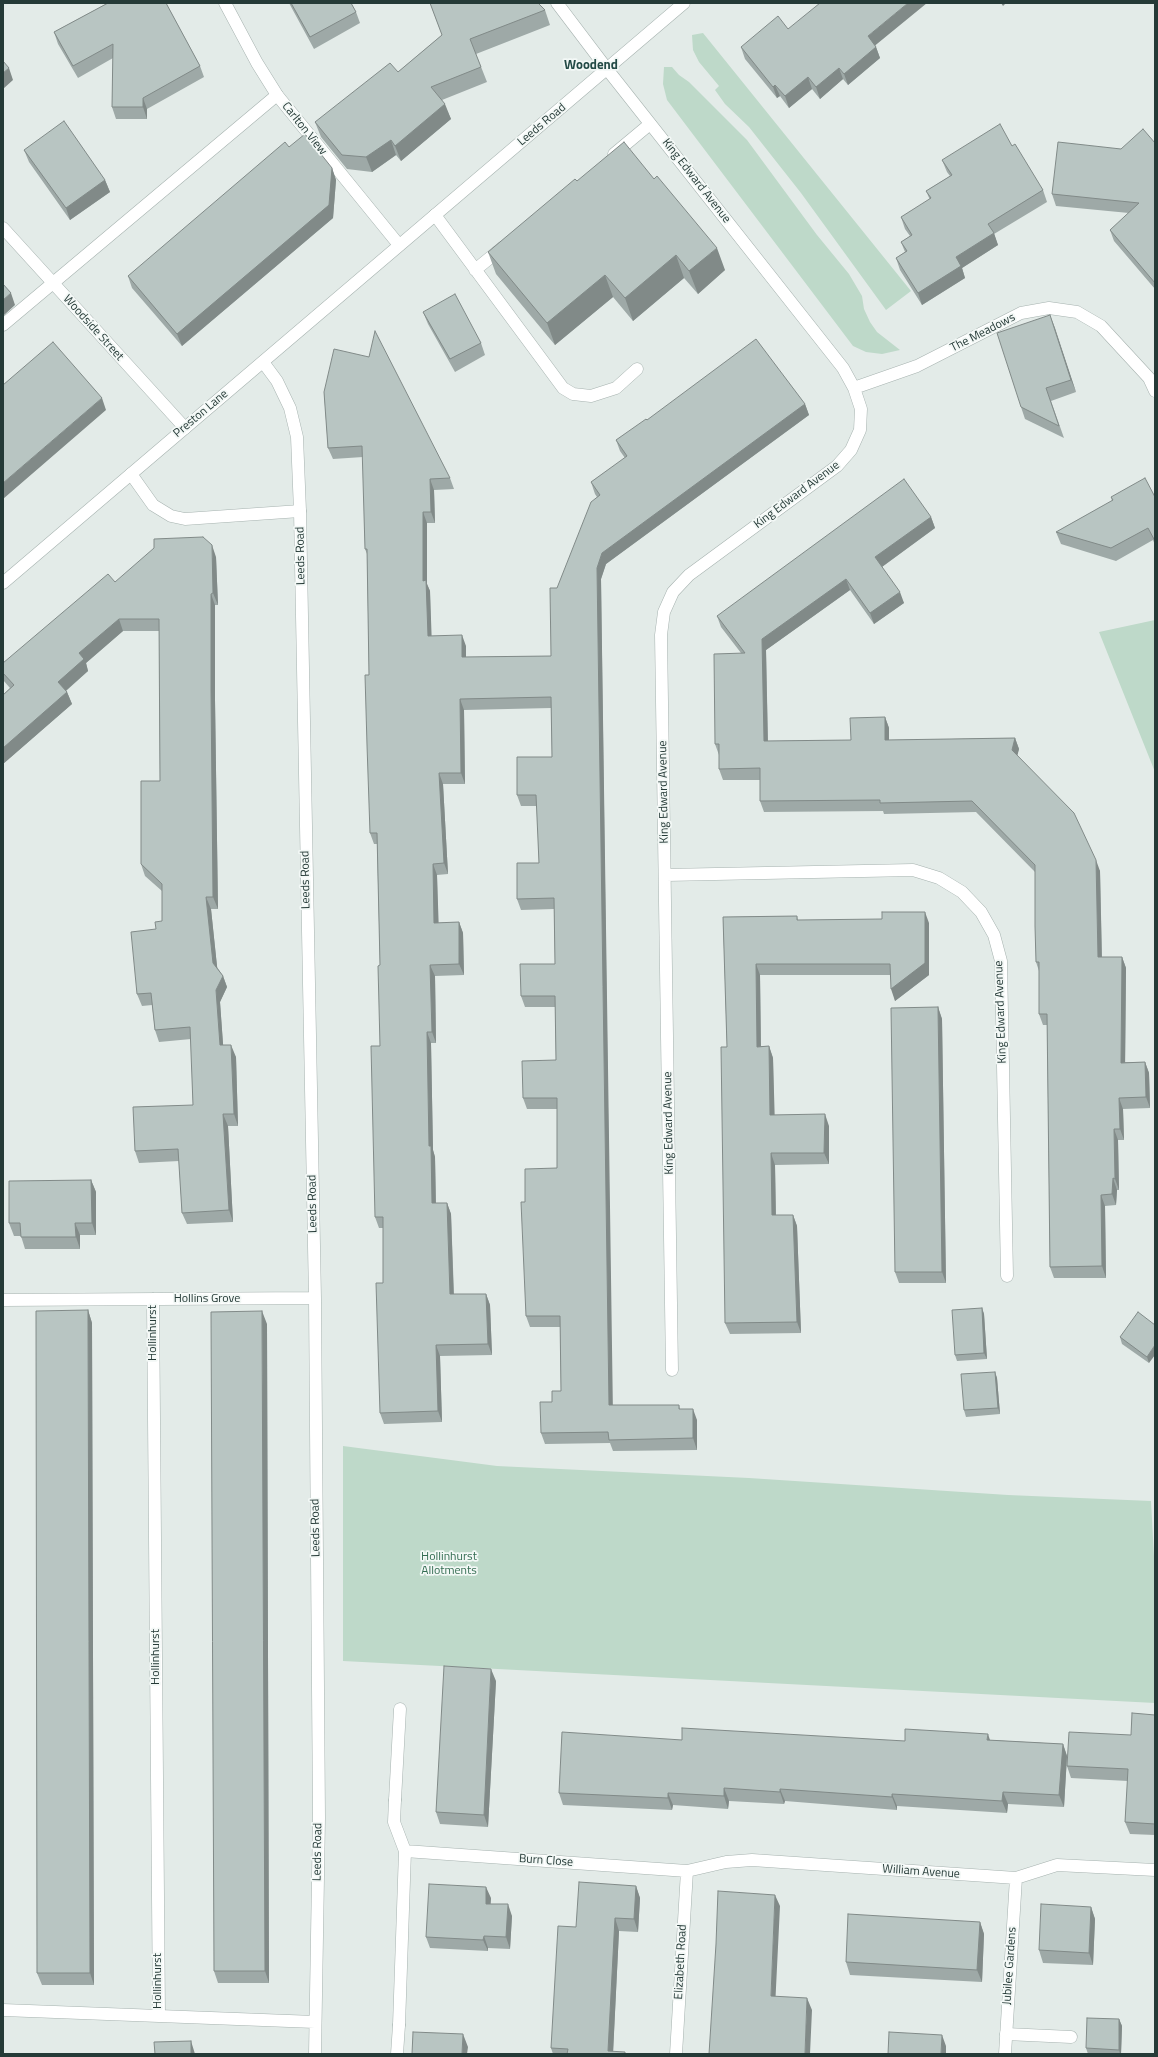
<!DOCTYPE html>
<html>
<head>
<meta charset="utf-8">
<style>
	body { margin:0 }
	#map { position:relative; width:1158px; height:2057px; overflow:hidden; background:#e3ebe8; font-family:"Titillium Web",sans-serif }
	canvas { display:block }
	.frame { position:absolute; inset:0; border:4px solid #253a37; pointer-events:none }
</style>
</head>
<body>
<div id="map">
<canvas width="1158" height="2057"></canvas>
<div class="frame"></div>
</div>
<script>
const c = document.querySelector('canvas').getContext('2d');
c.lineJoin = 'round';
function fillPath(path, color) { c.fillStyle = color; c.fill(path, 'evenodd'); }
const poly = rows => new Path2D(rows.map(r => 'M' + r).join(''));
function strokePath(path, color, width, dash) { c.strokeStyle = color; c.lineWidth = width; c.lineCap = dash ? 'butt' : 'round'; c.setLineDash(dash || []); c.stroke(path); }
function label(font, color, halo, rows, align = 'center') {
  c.font = font + ' "Titillium Web",sans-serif'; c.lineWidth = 3.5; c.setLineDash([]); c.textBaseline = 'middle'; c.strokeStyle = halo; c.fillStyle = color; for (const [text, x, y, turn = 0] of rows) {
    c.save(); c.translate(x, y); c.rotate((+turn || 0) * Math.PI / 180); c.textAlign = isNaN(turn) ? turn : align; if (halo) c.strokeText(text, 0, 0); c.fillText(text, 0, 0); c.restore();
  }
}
fillPath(poly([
	[703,33,911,291,886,310,801,193,749,127,725,104,715,90,719,86,699,62,693,50,692,35],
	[664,67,672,67,679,75,689,82,747,140,817,235,849,274,862,296,864,309,870,322,877,332,900,350,882,354,866,352,853,346,667,100,663,84],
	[1155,620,1155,772,1099,632],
	[343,1446,497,1466,749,1478,1008,1495,1151,1501,1155,1575,1155,1703,343,1661]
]), '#bed9c9');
const service = poly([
	[614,154,650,124],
	[435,215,563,388,573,394,591,396,616,388,637,369],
	[475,270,502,248],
	[3,325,277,95],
	[131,474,153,505,171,516,185,519,300,511],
	[395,1800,400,1709],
	[1006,2034,1071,2037],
	[397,2054,399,2025]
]);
const minor = poly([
	[225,3,257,63,277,95,399,245],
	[557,3,607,69,843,368,854,388,861,409,860,430,851,450,837,466,689,575,673,592,664,612,661,635,672,1370],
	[3,228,185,428],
	[263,362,277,381,290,408,297,437,300,511,315,1298,319,1818,315,2054],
	[854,388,917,366,1021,313,1049,308,1077,312,1101,326,1149,378,1155,391],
	[666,875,913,870,939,878,962,892,981,912,994,935,1001,961,1007,1276],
	[153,1299,159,2016],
	[3,1300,315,1298],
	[395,1800,394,1822,405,1851,687,1871,726,1862,752,1860,1016,1878,1057,1865,1155,1870],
	[3,2010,315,2022],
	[399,2025,405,1851],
	[676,2054,687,1871],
	[1005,2054,1016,1878]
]);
const tertiary = poly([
	[3,583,684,3]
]);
strokePath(service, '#a6b2af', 13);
strokePath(minor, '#a6b2af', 13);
strokePath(tertiary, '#a6b2af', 13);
strokePath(service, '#fff', 12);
strokePath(minor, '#fff', 12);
strokePath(tertiary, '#fff', 12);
fillPath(poly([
	[106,3,166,3,200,66,204,77,147,109,147,119,116,119,112,107,113,58,78,78,58,44,54,32,106,4],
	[289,3,351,3,356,12,360,23,314,49],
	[430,3,545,10,550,25,476,54,487,82,442,100,451,119,401,161,396,155,372,172,347,169,321,137,315,122,398,72,442,35],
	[875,45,876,47,880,58,848,85,843,79,820,99,812,89,789,108,780,96,777,98,745,59,741,47],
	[1155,143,1155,289,1114,241,1110,230,1129,213,1056,206,1052,194,1121,149],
	[1012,146,1043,190,1047,202,994,234,998,245,962,268,965,278,922,305,900,270,896,258,905,252,901,242,910,236,905,229,901,217,930,200,926,191,950,176,947,172,942,160],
	[289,147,332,168,336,180,333,218,182,346,132,288,128,276],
	[24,150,105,180,110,192,70,220,29,162],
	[577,181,725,270,698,294,684,278,633,321,613,297,555,345,496,274,488,252],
	[423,312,481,343,485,355,455,372,428,324],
	[1050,315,1076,392,1051,401,1064,438,1025,419,1021,407],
	[324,392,450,478,454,489,434,490,435,523,427,523,427,584,430,591,431,636,466,646,466,657,551,656,557,588,597,497,595,494,591,482,625,458,620,451,616,440,647,420,805,404,809,415,606,564,601,579,612,1405,679,1405,680,1409,697,1420,697,1450,613,1451,610,1443,545,1444,541,1433,552,1402,561,1391,560,1327,530,1327,526,1316,525,1202,557,1168,557,1109,527,1109,523,1098,556,1060,555,1007,525,1007,521,996,555,964,554,909,521,910,517,899,539,863,537,806,521,806,517,795,552,757,551,708,464,710,465,784,443,784,448,874,437,875,438,923,459,922,463,933,464,975,435,976,436,1043,431,1043,433,1150,435,1157,436,1203,447,1203,451,1214,454,1294,486,1294,490,1305,492,1355,440,1356,442,1422,384,1424,380,1413,383,1283,383,1228,379,1228,375,1217,380,1046,380,965,377,844,374,844,370,833,369,675,367,554,365,549,363,457,333,459,328,448],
	[1111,497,1155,497,1155,545,1153,540,1116,561,1061,544,1056,532,1112,501],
	[931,517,935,528,882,567,904,603,874,624,850,590,766,650,768,741,851,740,885,717,889,728,889,740,1015,738,1019,749,1017,755,1100,871,1102,957,1122,957,1126,968,1125,1062,1145,1062,1149,1073,1150,1108,1123,1109,1124,1140,1118,1140,1119,1190,1117,1190,1116,1205,1105,1206,1106,1278,1054,1278,1050,1267,1047,1025,1043,1025,1039,1014,1039,971,1036,962,1035,872,976,812,884,814,883,811,764,812,760,801,760,780,723,780,719,769,719,755,715,744,741,653,721,627,717,616],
	[216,557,218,605,215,605,215,700,218,909,211,909,217,967,223,976,227,987,220,1002,223,1045,236,1057,238,1126,228,1126,233,1222,187,1224,182,1213,179,1161,139,1163,135,1151,193,1105,191,1039,159,1042,155,1030,152,1005,142,1006,137,994,156,929,162,921,162,891,145,876,141,864,160,781,159,631,123,631,86,663,88,671,66,691,67,692,72,704,3,764,3,695,10,688,3,680,3,663,115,582],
	[797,916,798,920,929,923,929,975,895,1001,891,975,760,975,761,1046,769,1046,773,1058,774,1115,829,1126,829,1164,775,1165,776,1215,793,1215,797,1226,801,1333,730,1334,725,1323,727,1047,723,917],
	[938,1007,942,1019,946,1283,899,1283,895,1272],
	[91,1180,96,1192,96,1235,80,1235,80,1249,25,1249,21,1236,14,1236,9,1223],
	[982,1308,984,1314,987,1359,957,1361,955,1355],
	[88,1310,92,1323,94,1985,42,1985,37,1973],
	[267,1324,269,1983,218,1983,214,1971],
	[1155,1325,1149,1363,1122,1344,1120,1337],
	[995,1372,997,1378,1000,1414,966,1417,964,1410],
	[496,1681,488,1827,440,1824,436,1812],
	[1155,1715,1155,1835,1130,1834,1125,1822,1128,1781,1071,1778,1067,1766,1131,1735],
	[682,1740,905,1741,990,1740,1063,1744,1067,1756,1064,1807,1008,1804,1007,1813,897,1806,897,1810,785,1801,784,1804,729,1801,728,1809,673,1805,672,1810,563,1805,559,1793],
	[636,1886,640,1898,638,1932,619,1931,613,2052,626,2054,553,2054,551,2048,576,1927],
	[491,1898,490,1904,512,1916,510,1949,488,1948,488,1951,430,1948,426,1937],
	[1091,1907,1095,1919,1093,1965,1043,1963,1039,1950],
	[980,1922,984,1934,982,1982,850,1975,846,1962],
	[1119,2019,1122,2026,1121,2054,1088,2054,1086,2048]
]), '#9ea9a7');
fillPath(poly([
	[908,3,927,3,872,48,868,36],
	[1001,3,1006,3,1003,6],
	[876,47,880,58,848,85,844,74],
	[9,68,13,80,3,89,3,73],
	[839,68,843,79,820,99,816,87],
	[808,77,812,89,789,108,785,96],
	[775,85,780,96,777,98,773,87],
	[143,98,147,109,147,119,143,107],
	[445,104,451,119,401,161,395,146],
	[391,140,396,155,372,172,366,157],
	[332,168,336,180,333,218,182,346,177,334],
	[105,180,110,192,70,220,66,208],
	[994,233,998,245,962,268,965,278,922,305,918,293,956,257],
	[717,248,725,270,698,294,689,271],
	[676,255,684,278,633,321,625,298],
	[605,275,613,297,555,345,547,323],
	[11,293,15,305,3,316,3,300],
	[1050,315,1055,328,1076,392,1071,380],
	[102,398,106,410,3,499,3,483],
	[805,404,809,415,606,564,601,579,613,1416,609,1405,597,568,602,553],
	[430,479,434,490,435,523,431,512],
	[423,512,427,523,427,584,430,591,432,647,428,636,423,581],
	[931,517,935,528,879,569,875,557],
	[212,545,216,557,218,605,213,593],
	[846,579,850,590,766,650,768,752,764,741,762,639],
	[900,592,904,603,874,624,870,613],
	[211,594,215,605,215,700,218,909,213,897,211,689],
	[119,619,123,631,86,663,88,671,62,694,58,682,79,653],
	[462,635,466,646,466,668,462,657],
	[67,692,72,704,3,764,3,748],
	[460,699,464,710,465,784,461,773],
	[885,717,889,728,889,751,885,740],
	[1015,738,1019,749,1016,761,1012,750],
	[439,773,443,784,448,874,444,863],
	[1096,860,1100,871,1102,968,1098,957],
	[433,864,437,875,439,934,434,923],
	[206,897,211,909,218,975,213,963],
	[925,912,929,923,929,975,895,1001,891,989],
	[459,922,463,933,464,975,459,964],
	[1122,957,1126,968,1125,1074,1121,1063],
	[756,964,760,975,761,1058,757,1047],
	[430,965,435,976,436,1043,432,1032],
	[223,976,227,987,220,1002,224,1057,220,1045,216,990],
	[938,1007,942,1019,946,1283,942,1272],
	[427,1032,431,1043,433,1150,435,1157,436,1214,432,1203,429,1146],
	[231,1045,236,1057,238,1126,234,1114],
	[769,1046,773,1058,775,1127,770,1115],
	[1145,1062,1149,1073,1150,1108,1146,1097],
	[1119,1098,1123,1109,1124,1140,1120,1129],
	[223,1114,228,1126,233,1222,229,1210],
	[825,1114,829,1126,829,1164,824,1153],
	[1114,1129,1118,1140,1119,1190,1115,1179],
	[771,1153,775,1165,776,1227,772,1215],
	[1113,1178,1117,1190,1116,1205,1112,1194],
	[91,1180,96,1192,96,1235,92,1223],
	[1101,1195,1105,1206,1106,1278,1102,1266],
	[447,1203,451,1214,454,1305,450,1294],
	[793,1215,797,1226,801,1333,797,1322],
	[75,1223,80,1235,80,1249,76,1237],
	[486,1294,490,1305,492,1355,488,1344],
	[982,1308,984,1314,987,1359,984,1353],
	[88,1310,92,1323,94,1985,90,1973],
	[262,1311,267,1324,269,1983,265,1971],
	[436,1345,440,1356,442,1422,438,1411],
	[1155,1345,1155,1355,1149,1363,1147,1357],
	[995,1372,997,1378,1000,1414,998,1408],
	[693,1409,697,1420,697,1450,693,1438],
	[491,1669,496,1681,488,1827,484,1815],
	[988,1734,992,1746,987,1740],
	[1063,1744,1067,1756,1064,1807,1059,1795],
	[724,1788,729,1801,728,1809,724,1796],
	[780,1789,785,1801,784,1804,780,1792],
	[1003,1792,1008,1804,1007,1813,1002,1801],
	[668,1793,673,1805,672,1810,668,1798],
	[892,1794,897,1806,897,1810,892,1797],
	[636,1886,640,1898,638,1932,634,1919],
	[486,1887,491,1898,490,1915,486,1904],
	[775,1895,780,1906,775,2008,771,1996],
	[508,1904,512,1916,510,1949,506,1937],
	[1091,1907,1095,1919,1093,1965,1089,1953],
	[615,1918,619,1931,613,2054,608,2051],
	[980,1922,984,1934,982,1982,977,1970],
	[484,1936,488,1948,488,1951,483,1940],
	[807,1998,812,2010,810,2054,805,2054],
	[1119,2019,1122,2026,1121,2054,1120,2054,1119,2050],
	[463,2034,468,2047,467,2054,462,2054],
	[942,2035,946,2046,946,2054,941,2054],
	[191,2041,195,2054,191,2054]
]), '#818a88');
const building = poly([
	[108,3,166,3,200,66,143,98,143,107,112,107,113,44,73,66,54,32,108,3],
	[291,3,351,3,356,12,310,37,291,3],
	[430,3,538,3,545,10,470,39,481,67,431,87,445,104,395,146,391,140,366,157,342,155,315,122,390,63,398,72,442,35,430,3],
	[820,3,908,3,868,36,876,47,844,74,839,68,816,87,808,77,785,96,775,85,773,87,741,47,778,16,788,29,820,3],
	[3,61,9,68,3,73,3,61],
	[64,121,105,180,66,208,24,150,64,121],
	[1000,124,1012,146,1015,144,1043,190,988,224,994,233,956,257,961,266,918,293,896,258,907,251,901,242,912,235,901,217,931,198,926,191,952,175,942,160,1000,124],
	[1143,129,1155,143,1155,283,1110,230,1139,203,1052,194,1058,142,1121,149,1143,129],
	[305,134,332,168,329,205,177,334,128,276,285,142,289,147,305,134],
	[624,142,654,179,657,176,717,248,689,271,676,255,625,298,605,275,547,323,488,252,575,179,577,181,624,142],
	[3,284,11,293,3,300,3,284],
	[455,294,481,343,450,359,423,312,455,294],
	[1050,315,1071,380,1046,388,1059,426,1021,407,997,333,1050,315],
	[375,331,450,478,430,479,431,512,423,512,423,581,426,580,428,636,462,635,462,657,551,656,550,588,557,588,591,502,600,495,591,482,627,456,616,440,646,419,647,420,756,339,805,404,602,553,597,568,609,1405,679,1405,679,1409,693,1409,693,1438,609,1440,608,1432,541,1433,540,1402,552,1402,552,1391,561,1391,560,1316,526,1316,521,1202,525,1202,525,1169,557,1168,557,1098,523,1098,522,1061,556,1060,555,996,521,996,520,964,555,964,554,898,517,899,517,863,539,863,536,795,517,795,517,757,552,757,551,697,460,699,461,773,439,773,444,863,433,864,434,923,459,922,459,964,430,965,432,1032,427,1032,429,1146,431,1146,432,1203,447,1203,450,1294,486,1294,488,1344,436,1345,438,1411,380,1413,376,1283,383,1283,383,1217,375,1217,371,1046,380,1046,378,966,380,965,377,833,370,833,367,745,365,675,369,675,367,549,365,549,362,446,328,448,324,392,334,349,369,357,375,331],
	[53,342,102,398,3,483,3,385,53,342],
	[1145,478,1155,497,1155,541,1148,528,1111,548,1056,532,1113,500,1111,497,1145,478],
	[904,479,931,517,875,557,900,592,870,613,846,579,762,639,764,741,851,740,850,718,885,717,885,740,1015,738,1012,750,1074,813,1096,860,1098,957,1122,957,1121,1063,1145,1062,1146,1097,1119,1098,1120,1129,1114,1129,1115,1179,1113,1178,1112,1194,1101,1195,1102,1266,1050,1267,1047,1014,1039,1014,1039,962,1036,962,1035,926,1035,865,972,801,880,803,880,800,760,801,760,768,719,769,719,744,715,744,714,654,745,653,717,616,904,479],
	[203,537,212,545,213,593,211,594,211,689,213,897,206,897,213,963,223,976,216,990,220,1045,231,1045,234,1114,223,1114,229,1210,182,1213,178,1149,135,1151,133,1107,193,1105,190,1027,155,1030,151,993,137,994,131,932,156,929,155,922,162,921,162,884,141,864,141,781,160,781,159,619,119,619,79,653,84,659,58,682,67,692,3,748,3,695,14,685,3,673,3,663,108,574,115,582,154,548,154,539,203,537],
	[882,912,925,912,925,963,891,989,890,964,756,964,757,1047,769,1046,770,1115,825,1114,824,1153,771,1153,772,1215,793,1215,797,1322,725,1323,721,1047,727,1047,723,917,797,916,797,920,882,919,882,912],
	[938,1007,942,1272,895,1272,891,1008,938,1007],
	[91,1180,92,1223,75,1223,76,1237,21,1237,20,1223,9,1223,9,1181,91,1180],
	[982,1308,984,1353,955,1355,952,1310,982,1308],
	[88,1310,90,1973,37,1973,36,1311,88,1310],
	[262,1311,265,1971,214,1971,211,1312,262,1311],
	[1138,1312,1155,1325,1155,1345,1147,1357,1120,1337,1138,1312],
	[995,1372,998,1408,964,1410,961,1374,995,1372],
	[444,1666,491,1669,484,1815,436,1812,444,1666],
	[1132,1713,1155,1715,1155,1824,1125,1822,1128,1769,1067,1766,1069,1732,1131,1735,1132,1713],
	[682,1728,905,1741,905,1729,988,1734,987,1740,1063,1744,1059,1795,1003,1792,1002,1801,892,1794,892,1797,780,1789,780,1792,724,1788,724,1796,668,1793,668,1798,559,1793,562,1732,682,1740,682,1728],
	[579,1882,636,1886,634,1919,615,1918,608,2051,625,2052,625,2054,567,2054,568,2049,551,2048,558,1926,576,1927,579,1882],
	[429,1884,486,1887,486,1904,508,1904,506,1937,484,1936,483,1940,426,1937,429,1884],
	[718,1891,775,1895,771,1996,807,1998,805,2054,709,2054,716,1944,718,1891],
	[1041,1904,1091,1907,1089,1953,1039,1950,1041,1904],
	[848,1914,980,1922,977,1970,846,1962,848,1914],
	[1087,2018,1119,2019,1119,2050,1086,2048,1087,2018],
	[413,2032,463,2034,462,2054,412,2054,413,2032],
	[889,2032,942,2035,941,2054,888,2054,889,2032],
	[191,2041,191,2054,155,2054,154,2042,191,2041]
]);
fillPath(building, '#b8c5c2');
strokePath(building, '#818a88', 1);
label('12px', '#253a37', '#f3f8f6', [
	["Leeds Road",542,125,-40],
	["Carlton View",304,129,51],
	["King Edward Avenue",696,181,52],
	["Woodside Street",93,328,48],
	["The Meadows",983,333,-27],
	["Preston Lane",201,414,-40],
	["King Edward Avenue",797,495,-37],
	["Leeds Road",301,556,-91],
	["King Edward Avenue",664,792,-91],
	["Leeds Road",306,880,-91],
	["King Edward Avenue",1001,1012,-92],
	["King Edward Avenue",669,1123,-91],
	["Leeds Road",313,1204,-91],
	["Hollins Grove",207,1299],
	["Hollinhurst",153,1333,-90],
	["Leeds Road",316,1528,-91],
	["Hollinhurst",156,1657,-90],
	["Leeds Road",318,1852,-89],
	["Burn Close",546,1861,4],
	["William Avenue",921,1872,4],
	["Elizabeth Road",681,1962,-87],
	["Jubilee Gardens",1010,1966,-86],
	["Hollinhurst",158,1981,-90]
]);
label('12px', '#336c51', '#f3f8f6', [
	["Hollinhurst",449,1557],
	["Allotments",449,1571]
]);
label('bold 13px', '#234a46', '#f3f8f6', [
	["Woodend",591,66]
]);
</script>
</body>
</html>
